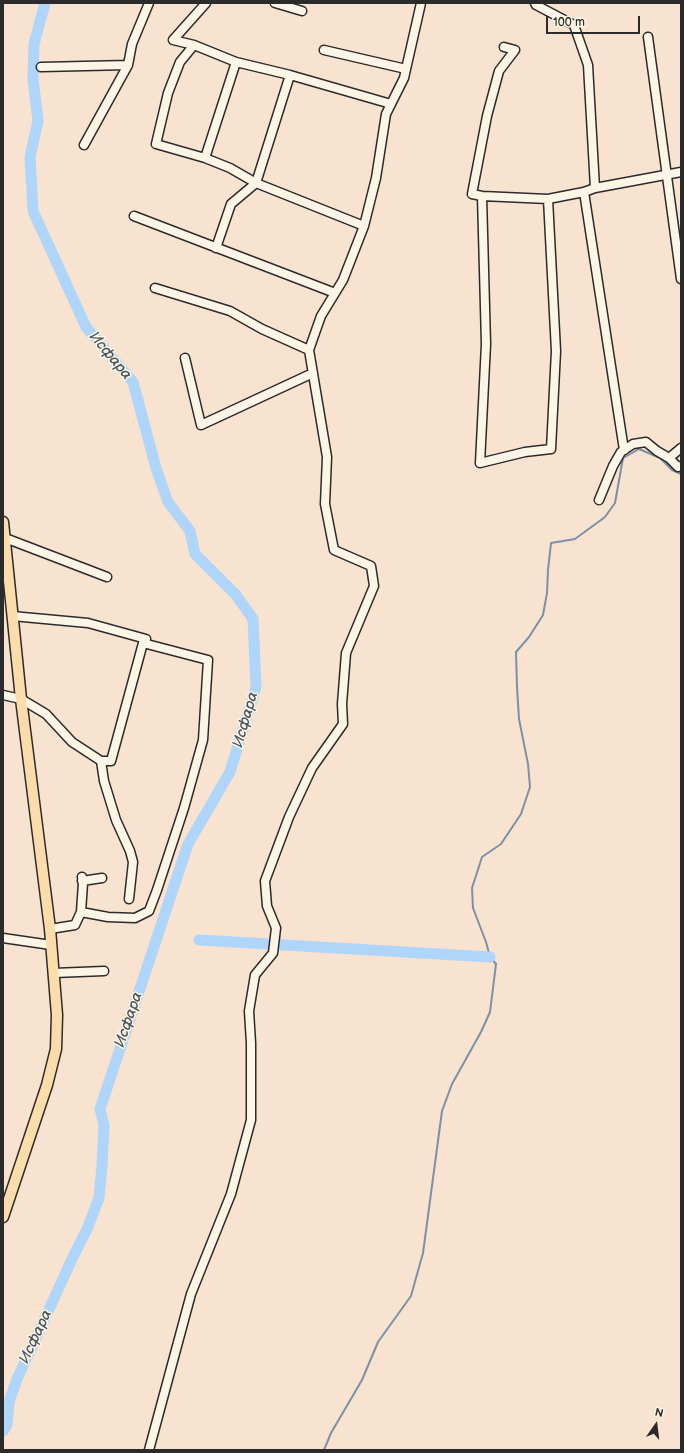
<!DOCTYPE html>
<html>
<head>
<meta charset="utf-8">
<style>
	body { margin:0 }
	#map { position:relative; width:684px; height:1453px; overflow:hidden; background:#f7e3cf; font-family:"Balsamiq Sans",sans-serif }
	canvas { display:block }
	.frame { position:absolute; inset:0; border:4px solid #2b2b2b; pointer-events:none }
	.north { position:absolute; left:636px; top:1405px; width:40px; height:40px; -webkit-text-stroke:3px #fcf5e5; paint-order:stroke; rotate:14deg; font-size:11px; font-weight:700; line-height:16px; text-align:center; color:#2b2b2b }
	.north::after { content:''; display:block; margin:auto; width:14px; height:18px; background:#2b2b2b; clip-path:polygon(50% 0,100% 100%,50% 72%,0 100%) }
	.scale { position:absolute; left:546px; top:16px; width:94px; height:18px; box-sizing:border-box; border:2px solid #2b2b2b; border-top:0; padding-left:5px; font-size:12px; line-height:14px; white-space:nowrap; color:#2b2b2b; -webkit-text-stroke:3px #fcf5e5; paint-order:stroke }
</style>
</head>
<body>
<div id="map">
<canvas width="684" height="1453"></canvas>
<div class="frame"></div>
<div class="north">N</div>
<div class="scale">100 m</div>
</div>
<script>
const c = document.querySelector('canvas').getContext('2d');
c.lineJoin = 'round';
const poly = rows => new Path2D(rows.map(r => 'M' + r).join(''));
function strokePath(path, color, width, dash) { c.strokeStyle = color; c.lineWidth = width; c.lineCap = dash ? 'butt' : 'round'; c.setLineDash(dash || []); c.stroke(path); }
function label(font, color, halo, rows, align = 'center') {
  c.font = font + ' "Balsamiq Sans",sans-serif'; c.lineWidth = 3; c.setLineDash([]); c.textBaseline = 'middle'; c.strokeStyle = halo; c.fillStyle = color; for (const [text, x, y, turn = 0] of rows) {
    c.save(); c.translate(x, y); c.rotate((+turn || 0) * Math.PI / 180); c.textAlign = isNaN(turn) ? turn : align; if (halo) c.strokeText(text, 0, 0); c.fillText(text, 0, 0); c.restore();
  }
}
strokePath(poly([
	[324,1450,331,1433,362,1380,378,1342,411,1296,423,1253,442,1111,452,1084,481,1032,490,1012,496,964,490,957,486,942,473,908,472,888,482,857,501,844,521,814,530,787,528,764,519,719,517,687,516,652,529,637,543,615,547,593,548,570,551,543,575,539,605,517,615,503,623,458,639,449,660,458,672,470,681,474]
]), '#7b91a7', 2);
strokePath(poly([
	[199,940,490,957],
	[3,1431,7,1425,9,1402,17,1379,73,1257,87,1229,99,1198,102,1166,104,1125,100,1109,188,844,230,772,256,687,253,619,236,595,195,554,190,531,168,502,156,468,133,382,86,327,33,211,30,157,38,121,33,79,34,44,45,3]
]), '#b0d5fa', 11);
const minor = poly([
	[206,3,173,40,194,45,236,62,290,75,391,104],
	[275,3,302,11],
	[535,3,536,5,574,25,588,65,595,188],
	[648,37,681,279],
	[194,45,180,62,168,93,156,144,205,158,230,168,256,183,290,75],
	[504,47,515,50,499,71,487,116,472,194,482,196,548,199,584,192,595,188,681,172],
	[324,50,406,69],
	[41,67,128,65],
	[84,145,128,65,132,44,149,3],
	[205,158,236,62],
	[584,192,624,450],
	[482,196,486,344,480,463,525,452,551,449,556,351,548,199],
	[134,216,335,293],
	[216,248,231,204,256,183,364,226],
	[155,288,230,311,262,329,309,350],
	[185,358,201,425,313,373],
	[669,458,681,448],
	[599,500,613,466,621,452,633,444,646,442,657,451,669,458,678,467,681,466],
	[5,538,107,577],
	[12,616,88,623,146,639,143,643,111,761,101,761],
	[3,695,21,699,46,714,72,742,101,761,104,781,116,820,130,851,133,862,129,899],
	[82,881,102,878],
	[81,912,83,883,82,877],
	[50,929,75,925,81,912,108,917,135,918,149,911,157,890,184,808,203,740,208,660,143,643],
	[3,938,51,945],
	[54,973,104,971],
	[149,1450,191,1294,231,1194,251,1120,251,1043,249,1011,255,975,273,953,276,928,267,906,265,881,289,817,312,768,343,724,342,704,346,653,374,586,371,566,334,550,325,504,327,457,309,350,321,316,343,280,364,226,376,178,386,114,404,78,421,3]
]);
const major = poly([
	[3,522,21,699,50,929,57,1015,56,1049,47,1085,3,1217]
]);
strokePath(minor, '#2b2b2b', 11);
strokePath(major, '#2b2b2b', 13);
strokePath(minor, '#fcf5e5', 8);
strokePath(major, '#fbddab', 10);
label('italic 15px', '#4c565f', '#fcf5e5', [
	["Исфара",110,356,50],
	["Исфара",246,720,-74],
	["Исфара",129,1020,-71],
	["Исфара",36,1337,-65]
]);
</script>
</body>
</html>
